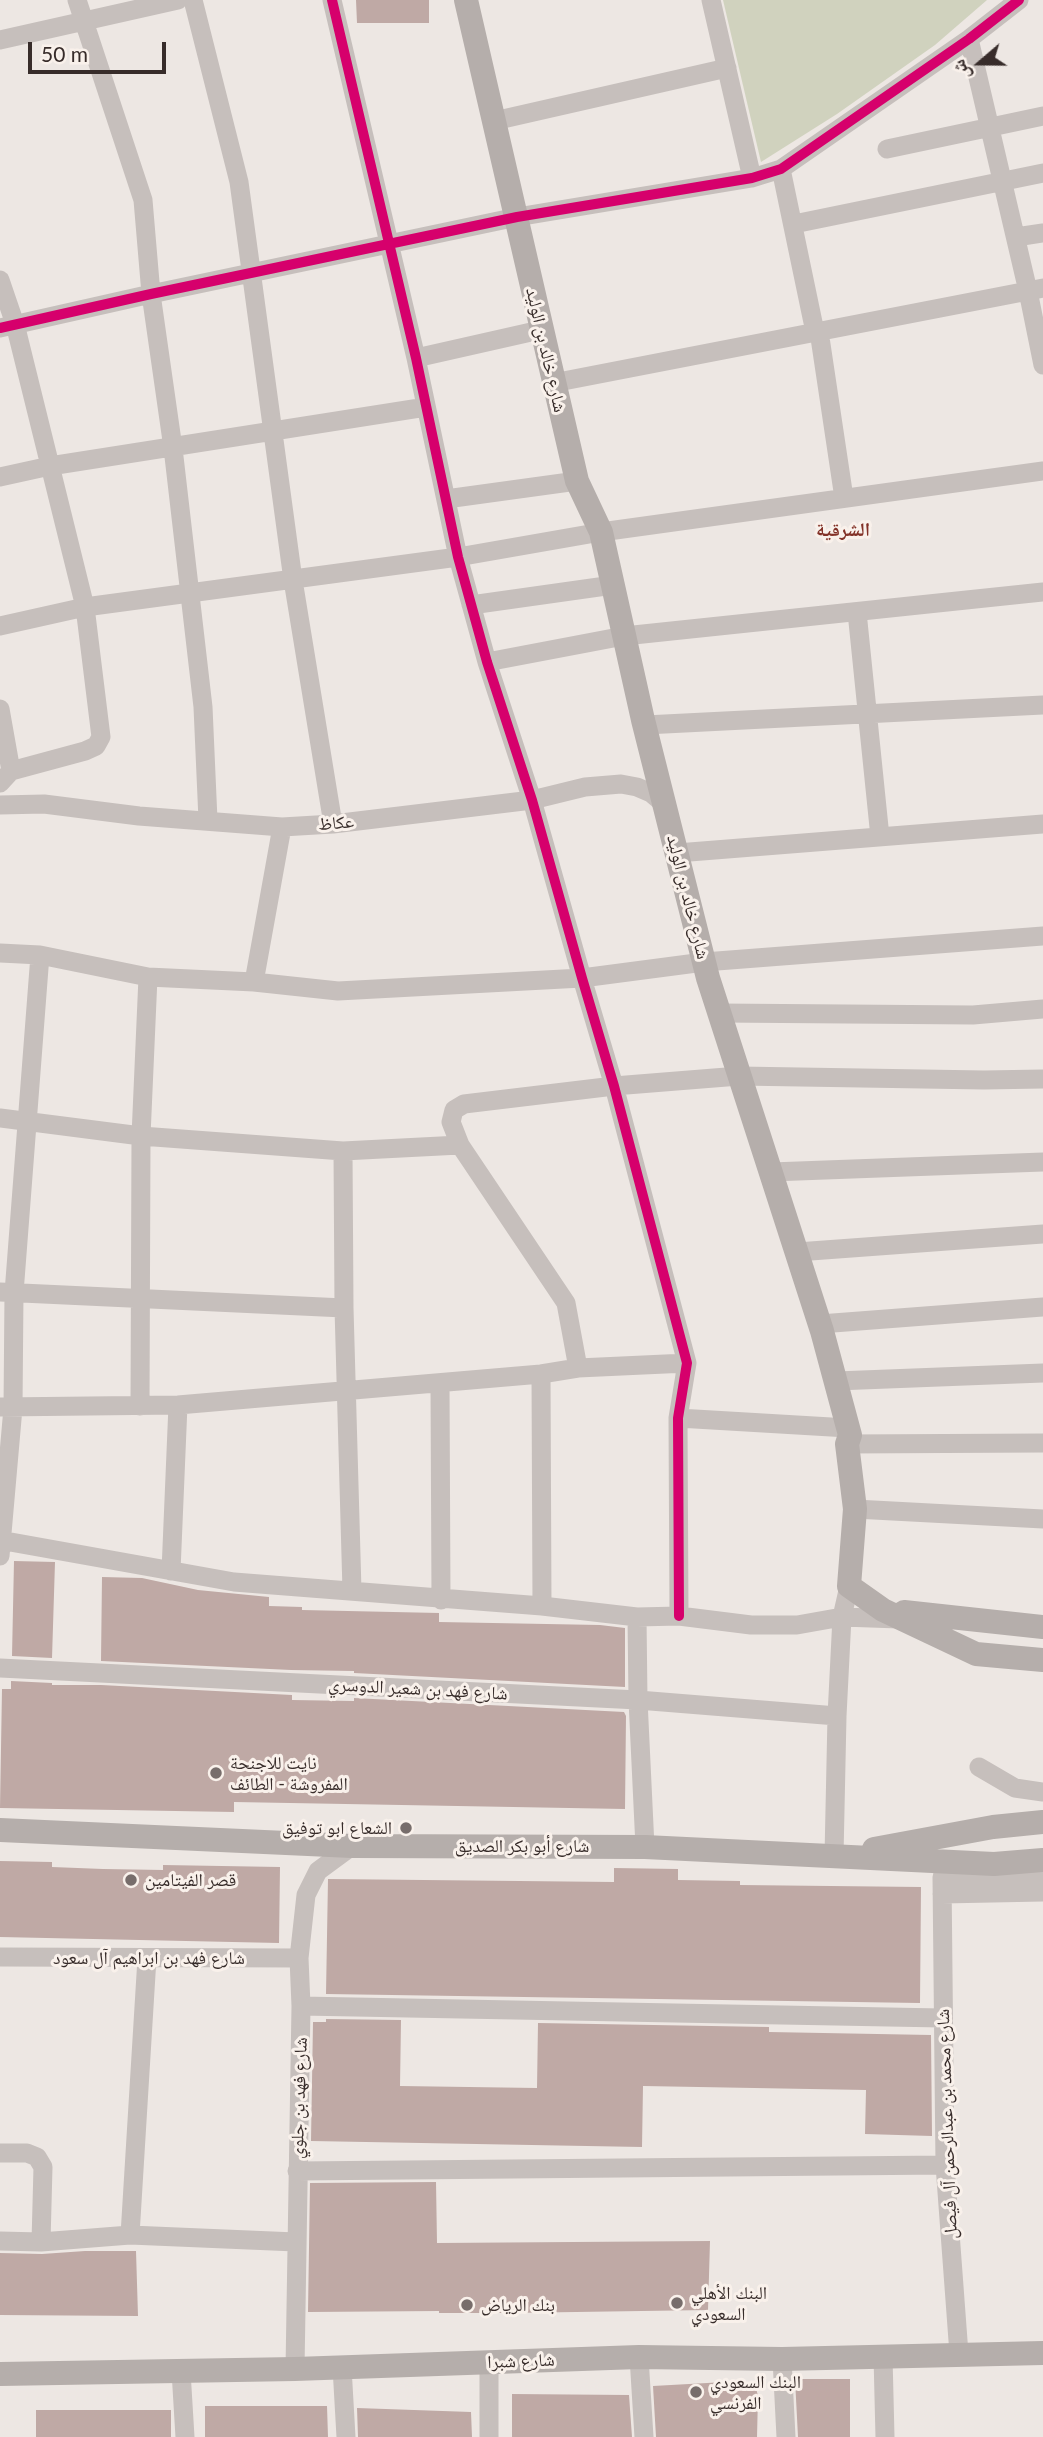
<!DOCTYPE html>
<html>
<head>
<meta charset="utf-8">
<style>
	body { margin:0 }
	#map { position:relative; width:1043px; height:2437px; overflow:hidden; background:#ede7e3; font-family:Lato,"Noto Naskh Arabic",sans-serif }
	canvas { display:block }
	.north { position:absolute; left:945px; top:28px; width:70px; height:70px; -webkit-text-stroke:5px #f9f1eb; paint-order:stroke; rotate:250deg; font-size:19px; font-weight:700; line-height:28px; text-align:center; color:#372c2a }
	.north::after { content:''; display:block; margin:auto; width:24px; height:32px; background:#372c2a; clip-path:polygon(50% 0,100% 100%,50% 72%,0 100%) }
	.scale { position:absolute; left:28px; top:42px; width:138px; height:32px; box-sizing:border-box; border:4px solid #372c2a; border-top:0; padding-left:9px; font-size:21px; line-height:24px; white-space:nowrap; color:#372c2a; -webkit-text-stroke:5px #f9f1eb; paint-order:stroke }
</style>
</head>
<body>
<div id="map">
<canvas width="1043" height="2437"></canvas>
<div class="north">ش</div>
<div class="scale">50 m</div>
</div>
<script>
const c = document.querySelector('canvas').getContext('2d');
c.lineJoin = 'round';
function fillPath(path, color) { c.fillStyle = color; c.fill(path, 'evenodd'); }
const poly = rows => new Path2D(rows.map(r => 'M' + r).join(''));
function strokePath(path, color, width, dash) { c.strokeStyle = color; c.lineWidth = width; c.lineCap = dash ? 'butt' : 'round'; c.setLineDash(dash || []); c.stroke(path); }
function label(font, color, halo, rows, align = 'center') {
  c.font = font + ' Lato,"Noto Naskh Arabic",sans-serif'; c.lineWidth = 6; c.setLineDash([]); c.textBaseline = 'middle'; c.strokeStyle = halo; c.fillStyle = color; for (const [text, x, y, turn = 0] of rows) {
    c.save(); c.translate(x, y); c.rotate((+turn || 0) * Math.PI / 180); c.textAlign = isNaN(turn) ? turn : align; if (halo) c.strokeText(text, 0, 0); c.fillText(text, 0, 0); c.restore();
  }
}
fillPath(poly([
	[723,0,987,0,935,45,837,114,761,162]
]), '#d0d2be');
fillPath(poly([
	[356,0,429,0,429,23,357,23],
	[14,1561,55,1562,52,1658,12,1656],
	[102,1577,142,1578,198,1590,269,1597,269,1606,302,1607,302,1610,439,1613,439,1622,600,1625,625,1628,625,1687,354,1673,354,1671,291,1670,101,1661],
	[11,1681,52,1683,52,1685,101,1685,292,1695,292,1700,354,1701,354,1698,624,1712,626,1716,625,1809,234,1802,234,1812,0,1808,2,1689,11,1689],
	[0,1861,52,1862,52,1867,103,1869,163,1870,163,1865,280,1867,279,1943,0,1937],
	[614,1868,678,1869,678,1880,740,1881,740,1885,921,1887,920,2003,326,1994,328,1879,614,1882],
	[326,2019,401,2020,400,2086,537,2088,538,2023,769,2027,769,2032,931,2035,932,2136,865,2134,866,2090,643,2086,642,2147,311,2141,313,2022,326,2022],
	[436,2182,437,2243,710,2241,708,2310,509,2313,439,2313,439,2311,308,2312,310,2183],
	[85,2251,136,2251,138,2316,0,2315,0,2253,42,2254],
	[795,2379,850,2379,850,2437,798,2437],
	[743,2381,755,2384,758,2396,757,2437,656,2437,653,2386],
	[512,2394,629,2395,632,2437,512,2437],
	[205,2406,327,2406,328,2437,205,2437],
	[357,2408,471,2412,472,2437,358,2437],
	[36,2410,171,2410,171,2437,36,2437]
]), '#bfa9a5');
strokePath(poly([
	[77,0,143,200,151,294,173,448,203,707,208,820],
	[193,0,239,182,293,580,333,824],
	[332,0,416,358,458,557,487,662,532,800,582,978,614,1086,687,1363,678,1418,679,1616],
	[711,0,752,178],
	[969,39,1028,291,1043,365],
	[0,40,178,0],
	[494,121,727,68],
	[887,149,1043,116],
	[781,169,815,332],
	[794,224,1043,173],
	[1016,237,1043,233],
	[0,280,15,324,85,607,101,737,96,746,85,751,11,771,0,783],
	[0,328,151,294,517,217,752,178,781,169,969,39,1019,0],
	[819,331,844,498],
	[416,358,540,330],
	[553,383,1043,288],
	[0,477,50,466,426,407],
	[446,499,577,481],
	[471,605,613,585],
	[857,612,880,837],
	[0,626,85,607,458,557,601,532,1043,471],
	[487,662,624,636,1043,592],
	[0,709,11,771],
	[645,725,1043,705],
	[0,805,44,804,139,816,282,827,333,824,532,800,585,787,621,784,637,787,651,793,664,804],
	[677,853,1043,824],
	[0,953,40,955,148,977,254,982,338,991,582,978,704,962,1043,936],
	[254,982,282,827],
	[719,1013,973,1015,1043,1009],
	[0,1118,141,1136,343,1151,460,1145],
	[343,1151,344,1308],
	[771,1172,1043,1162],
	[797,1252,1043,1234],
	[0,1292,344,1308,352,1591],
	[820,1324,1043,1307],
	[578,1368,566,1303,460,1145,451,1122,454,1110,464,1104,614,1086,739,1076,984,1080,1043,1079],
	[541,1374,542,1606],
	[836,1381,1043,1373],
	[440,1383,441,1600],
	[140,1406,141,1136,148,977],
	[0,1407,178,1405,541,1374,578,1368,687,1363],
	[678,1418,848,1428],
	[847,1444,1043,1443],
	[855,1509,1043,1519],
	[0,1540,234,1582,542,1606,637,1617,679,1616,751,1625,797,1625,842,1617,899,1619],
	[0,1556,13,1408,14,1293,40,955],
	[171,1571,178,1405],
	[637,1617,638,1700,645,1847],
	[0,1668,638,1700,837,1716],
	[979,1767,1015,1788,1043,1792],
	[834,1856,837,1716,842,1617,849,1586],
	[942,1894,1043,1892],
	[0,1957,299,1958],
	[301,2006,942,2018],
	[0,2153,27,2153,37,2157,43,2167,41,2242],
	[297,2171,945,2165],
	[130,2235,147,1958],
	[0,2241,41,2242,130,2235,296,2242],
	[959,2354,945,2165,942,1877,1043,1877],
	[883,2356,885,2437],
	[639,2357,644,2437],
	[782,2359,786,2437],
	[342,2367,346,2437],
	[295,2369,301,2006,299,1958,306,1895,318,1871,352,1846],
	[181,2371,185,2437],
	[489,2437,489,2362]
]), '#c6bfbc', 19);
strokePath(poly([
	[466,0,577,481,601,532,643,720,708,978,822,1331,850,1435,847,1444,855,1509,849,1586,883,1610,976,1654,1043,1660],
	[904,1612,1043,1627],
	[0,1830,352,1846,645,1847,994,1864,1043,1860],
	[874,1849,993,1827,1043,1822],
	[0,2374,295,2369,639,2357,782,2359,1043,2353]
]), '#b5aeab', 24);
strokePath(poly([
	[332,0,416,358,458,557,487,662,532,800,582,978,614,1086,687,1363,678,1418,679,1616],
	[0,328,151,294,517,217,752,178,781,169,969,39,1019,0]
]), '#d6006c', 10);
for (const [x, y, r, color] of [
	[216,1773,7,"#776d6b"],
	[406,1828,7,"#776d6b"],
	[131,1880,7,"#776d6b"],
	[677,2303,7,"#776d6b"],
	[467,2305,7,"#776d6b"],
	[696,2392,7,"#776d6b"]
]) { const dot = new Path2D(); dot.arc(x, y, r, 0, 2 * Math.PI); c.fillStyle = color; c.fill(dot); strokePath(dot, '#f9f1eb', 2.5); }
label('18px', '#372c2a', '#f9f1eb', [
	["شارع خالد بن الوليد",546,350,77],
	["عكاظ",336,823,-5],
	["شارع خالد بن الوليد",688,897,76],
	["شارع فهد بن شعير الدوسري",418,1689,3],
	["شارع أبو بكر الصديق",522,1846],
	["شارع فهد بن ابراهيم آل سعود",149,1958],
	["شارع فهد بن جلوي",299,2098,-88],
	["شارع محمد بن عبدالرحمن آل فيصل",947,2124,-92],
	["شارع شبرا",521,2361,-2]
]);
label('18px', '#372c2a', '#f9f1eb', [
	["نايت للاجنحة",230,1763],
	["المفروشة - الطائف",230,1784],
	["الشعاع ابو توفيق",392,1828,"right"],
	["قصر الفيتامين",145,1880],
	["البنك الأهلي",691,2293],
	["السعودي",691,2314],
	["بنك الرياض",481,2305],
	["البنك السعودي",710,2382],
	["الفرنسي",710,2403]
], 'left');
label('bold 19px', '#823127', '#f9f1eb', [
	["الشرقية",843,530]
]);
</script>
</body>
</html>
